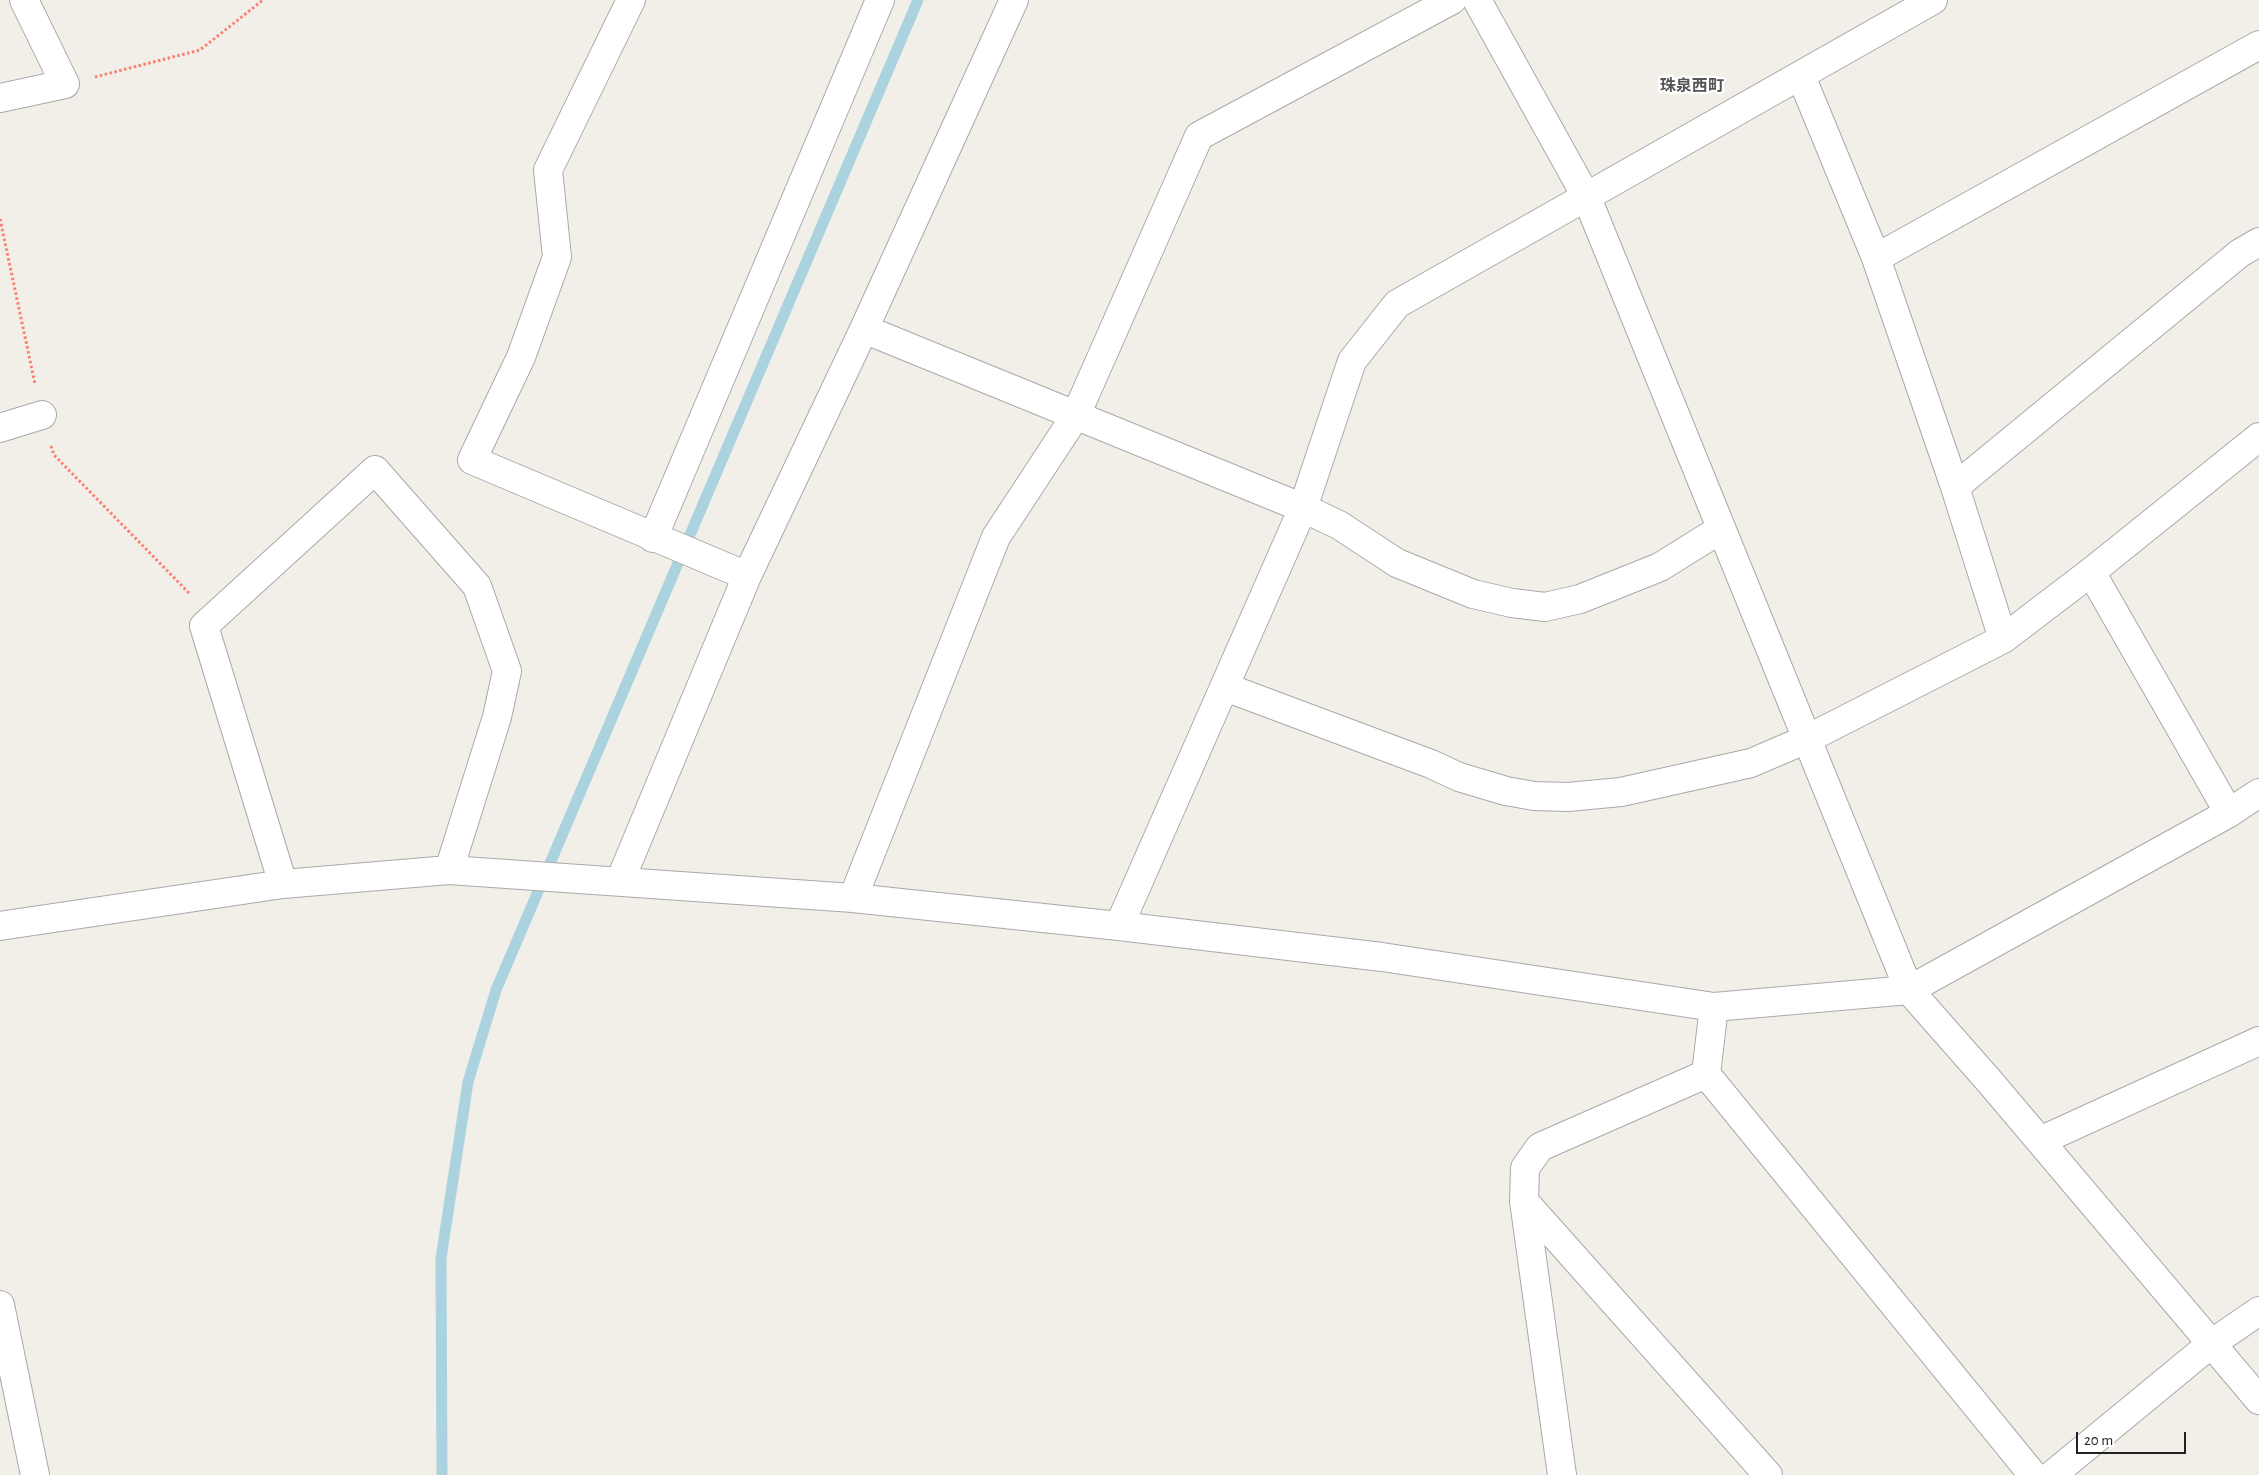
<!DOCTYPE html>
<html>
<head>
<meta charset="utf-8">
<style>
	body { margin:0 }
	#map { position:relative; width:2259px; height:1475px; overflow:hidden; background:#f2efe9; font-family:"Alegreya Sans",sans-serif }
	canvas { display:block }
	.scale { position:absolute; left:2076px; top:1432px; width:110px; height:22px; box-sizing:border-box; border:2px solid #222; border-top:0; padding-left:6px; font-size:15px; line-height:18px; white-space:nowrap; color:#222; -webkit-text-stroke:4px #fff; paint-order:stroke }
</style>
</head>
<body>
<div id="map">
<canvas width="2259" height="1475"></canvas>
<div class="scale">20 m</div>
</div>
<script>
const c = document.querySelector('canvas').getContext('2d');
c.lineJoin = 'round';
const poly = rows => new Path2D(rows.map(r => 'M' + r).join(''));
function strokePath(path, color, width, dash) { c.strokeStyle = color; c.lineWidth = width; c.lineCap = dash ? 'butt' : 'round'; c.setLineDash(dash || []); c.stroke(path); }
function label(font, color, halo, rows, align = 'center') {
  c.font = font + ' "Alegreya Sans","Noto Sans JP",sans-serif'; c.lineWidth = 4.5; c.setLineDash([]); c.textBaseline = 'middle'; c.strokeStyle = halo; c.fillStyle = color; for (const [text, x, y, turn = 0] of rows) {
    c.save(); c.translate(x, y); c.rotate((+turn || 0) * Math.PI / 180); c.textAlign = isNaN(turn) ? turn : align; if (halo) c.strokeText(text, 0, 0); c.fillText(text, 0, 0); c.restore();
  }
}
strokePath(poly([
	[442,1475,441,1258,468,1082,496,990,918,0]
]), '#aad3df', 11);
const minor = poly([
	[631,0,548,170,557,257,521,357,472,460,747,576],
	[1477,0,1587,198,1909,990,1990,1082,2259,1400],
	[1801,76,1876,258,1955,487,2003,639],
	[0,98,65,84,24,0],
	[1876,258,2259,45],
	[864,329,1303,508,1339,525,1397,563,1473,594,1512,603,1545,607,1580,599,1660,567,1721,529],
	[0,428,42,415],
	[1955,487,2240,253,2259,242],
	[653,538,880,0],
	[2091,572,2229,813],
	[1225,687,1431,764,1459,777,1506,791,1534,796,1568,797,1621,792,1751,763,1807,739,2003,639,2091,572,2259,437],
	[620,881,747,576,864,329,1014,0],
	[283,884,204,626,375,470,477,586,507,671,497,717,449,870],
	[853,898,996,537,1076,415,1199,136,1452,0],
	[0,926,283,884,449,870,853,898,1119,926,1382,957,1714,1007,1909,990,2229,813,2259,793],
	[1119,926,1303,508,1352,361,1397,304,1933,0],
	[1706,1074,2033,1475],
	[2040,1141,2259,1041],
	[1524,1201,1768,1475],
	[0,1305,35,1475],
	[1562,1475,1524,1201,1525,1168,1540,1147,1706,1074,1714,1007],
	[2052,1475,2211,1344,2259,1311]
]);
strokePath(minor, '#a9a9a9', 30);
strokePath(poly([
	[95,77,200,50,263,0],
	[0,219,35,384],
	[51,446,54,455,190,594]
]), '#fa8072', 3, [2.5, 2.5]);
strokePath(minor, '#fff', 28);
label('bold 16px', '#555', '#fff', [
	["珠泉西町",1692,86]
]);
</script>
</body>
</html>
